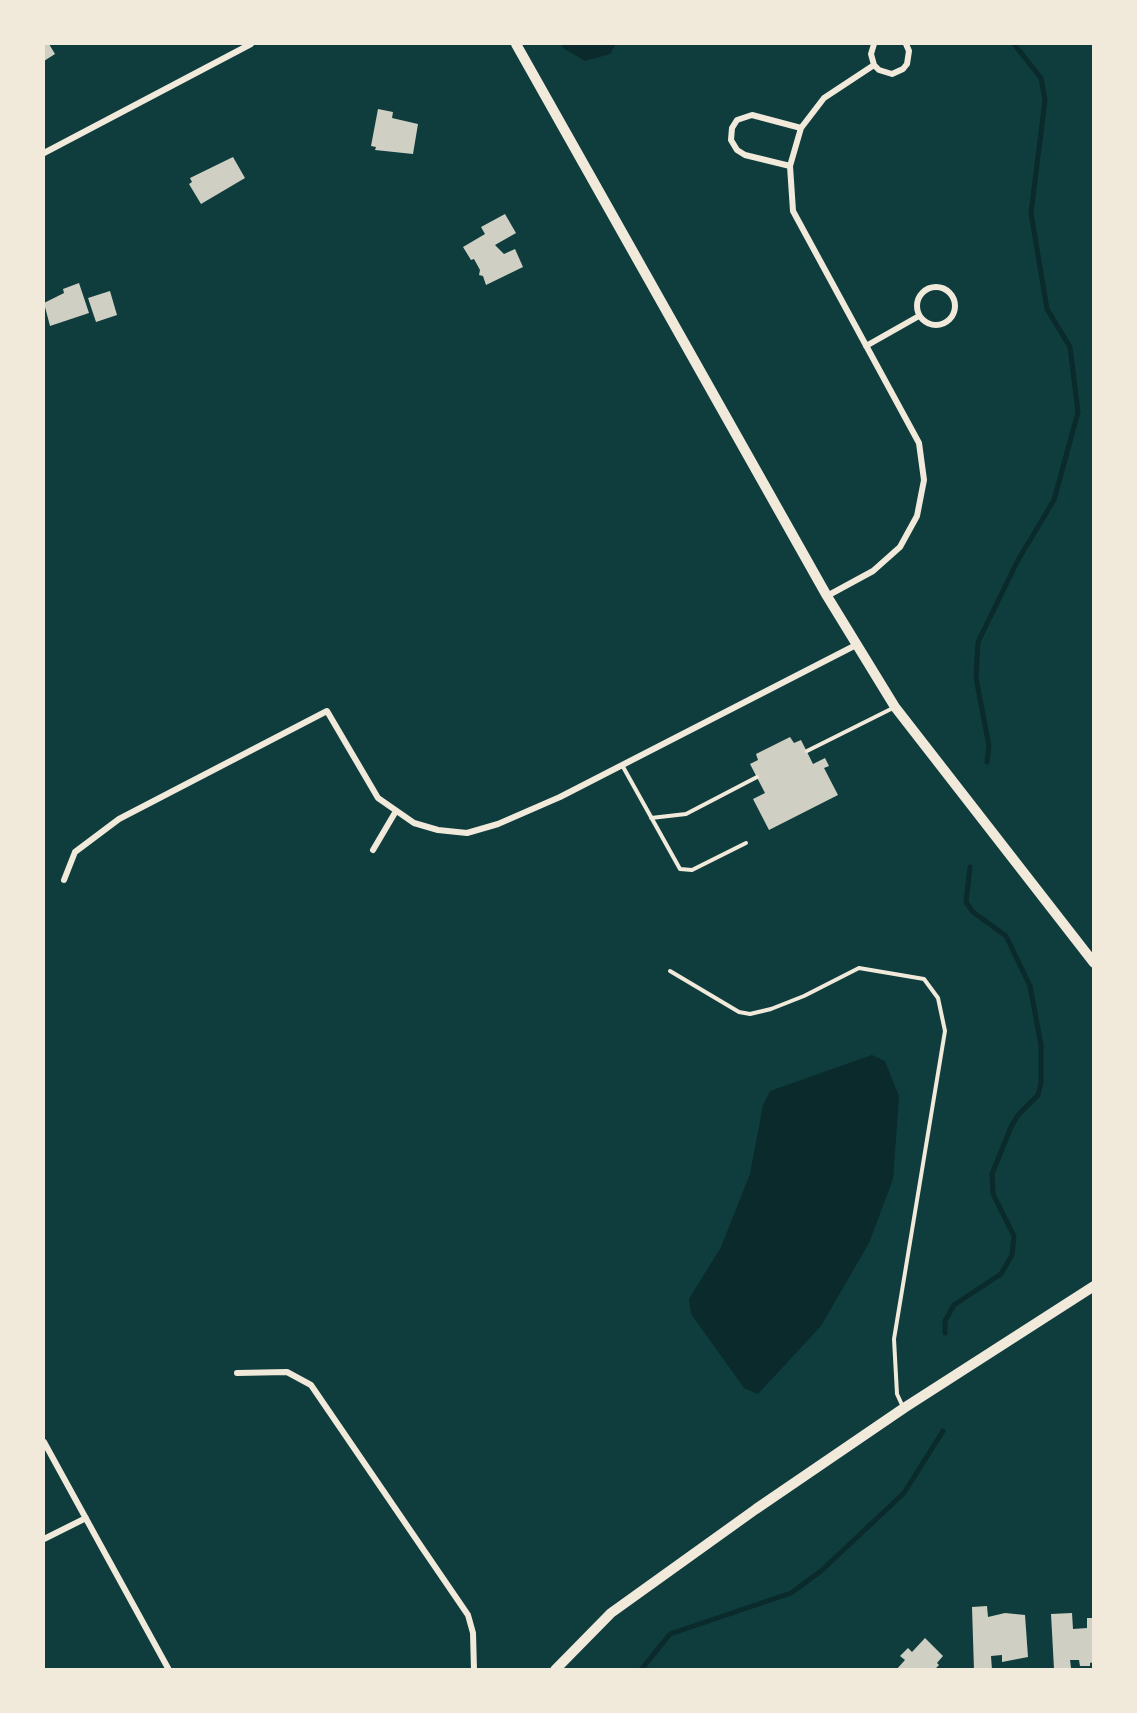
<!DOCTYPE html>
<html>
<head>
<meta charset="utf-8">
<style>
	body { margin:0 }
	#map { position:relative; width:1137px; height:1713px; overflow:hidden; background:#0f3d3e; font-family:"Space Grotesk",sans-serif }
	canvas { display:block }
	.frame { position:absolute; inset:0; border:45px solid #f1e9da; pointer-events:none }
</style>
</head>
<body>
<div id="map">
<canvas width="1137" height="1713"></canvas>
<div class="frame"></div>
</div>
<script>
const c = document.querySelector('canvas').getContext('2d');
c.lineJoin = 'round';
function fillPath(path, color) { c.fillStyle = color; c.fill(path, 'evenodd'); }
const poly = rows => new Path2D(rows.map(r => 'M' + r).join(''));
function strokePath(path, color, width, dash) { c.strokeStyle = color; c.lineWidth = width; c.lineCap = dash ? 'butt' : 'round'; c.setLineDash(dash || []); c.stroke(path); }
fillPath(poly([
	[561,44,616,44,610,54,585,61,563,48],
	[872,1055,885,1061,899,1096,893,1179,869,1243,821,1326,758,1394,744,1388,691,1314,689,1299,721,1247,750,1174,763,1105,770,1091]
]), '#0a2a2b');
strokePath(poly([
	[987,762,989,746,976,678,978,642,1018,560,1054,500,1078,412,1070,347,1047,309,1031,213,1045,100,1041,78,1014,44],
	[945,1333,945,1321,954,1305,1001,1274,1012,1255,1014,1236,993,1194,992,1174,1011,1127,1018,1115,1038,1095,1041,1083,1041,1045,1030,986,1006,936,973,912,966,902,970,867],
	[641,1670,670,1634,791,1593,821,1571,904,1493,943,1431]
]), '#0a2a2b', 5);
fillPath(poly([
	[44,44,49,44,55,54,44,61],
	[378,109,393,112,392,118,418,124,413,154,375,150,376,147,371,146],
	[233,157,245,178,201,204,189,184,192,182,190,178],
	[505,214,516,233,495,245,504,254,515,249,523,267,486,285,483,276,479,275,480,270,474,259,471,260,463,247,485,234,481,227],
	[79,283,89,313,50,326,44,303,64,293,63,289],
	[110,291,117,315,96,322,88,298],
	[790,737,794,743,801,740,813,764,825,758,829,766,824,768,838,795,769,830,753,799,765,793,750,764,758,760,756,754],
	[987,1606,988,1617,1005,1613,1025,1615,1028,1657,1002,1662,1002,1655,991,1656,992,1670,974,1670,972,1607],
	[1072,1613,1073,1629,1087,1628,1087,1618,1094,1618,1094,1662,1090,1663,1090,1666,1080,1666,1079,1660,1070,1660,1071,1668,1054,1669,1051,1614],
	[925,1638,943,1656,937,1663,939,1665,934,1670,896,1670,905,1660,900,1656,908,1648,912,1652]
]), '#cfcfc3');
strokePath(poly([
	[807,751,895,707],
	[622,765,680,869,692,870,746,843],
	[651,818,686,814,757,777],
	[670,971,739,1012,750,1014,771,1009,804,996,859,968,924,979,938,998,945,1031,894,1339,897,1394,903,1407]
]), '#f1e9da', 4);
strokePath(poly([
	[874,44,871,54,874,65,879,70,892,74,903,69,907,64,909,51,906,44],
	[44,153,251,44],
	[790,166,745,155,737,150,731,140,732,128,737,120,752,115,801,128],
	'917 306a19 19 0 1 1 38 0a19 19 0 1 1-38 0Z',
	[866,346,919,316],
	[827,596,873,571,900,547,917,516,924,480,919,443,793,211,790,166,801,128,824,98,874,65],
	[373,850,396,811],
	[64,880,75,852,119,819,327,711,378,798,414,823,438,830,467,833,498,824,560,797,856,645],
	[237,1373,287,1372,311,1385,468,1615,473,1633,474,1670],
	[44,1442,169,1670],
	[44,1539,86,1518]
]), '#f1e9da', 6);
strokePath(poly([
	[516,44,827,596,895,707,1094,963],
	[555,1670,611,1613,756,1509,904,1408,1094,1286]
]), '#f1e9da', 10);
</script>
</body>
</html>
